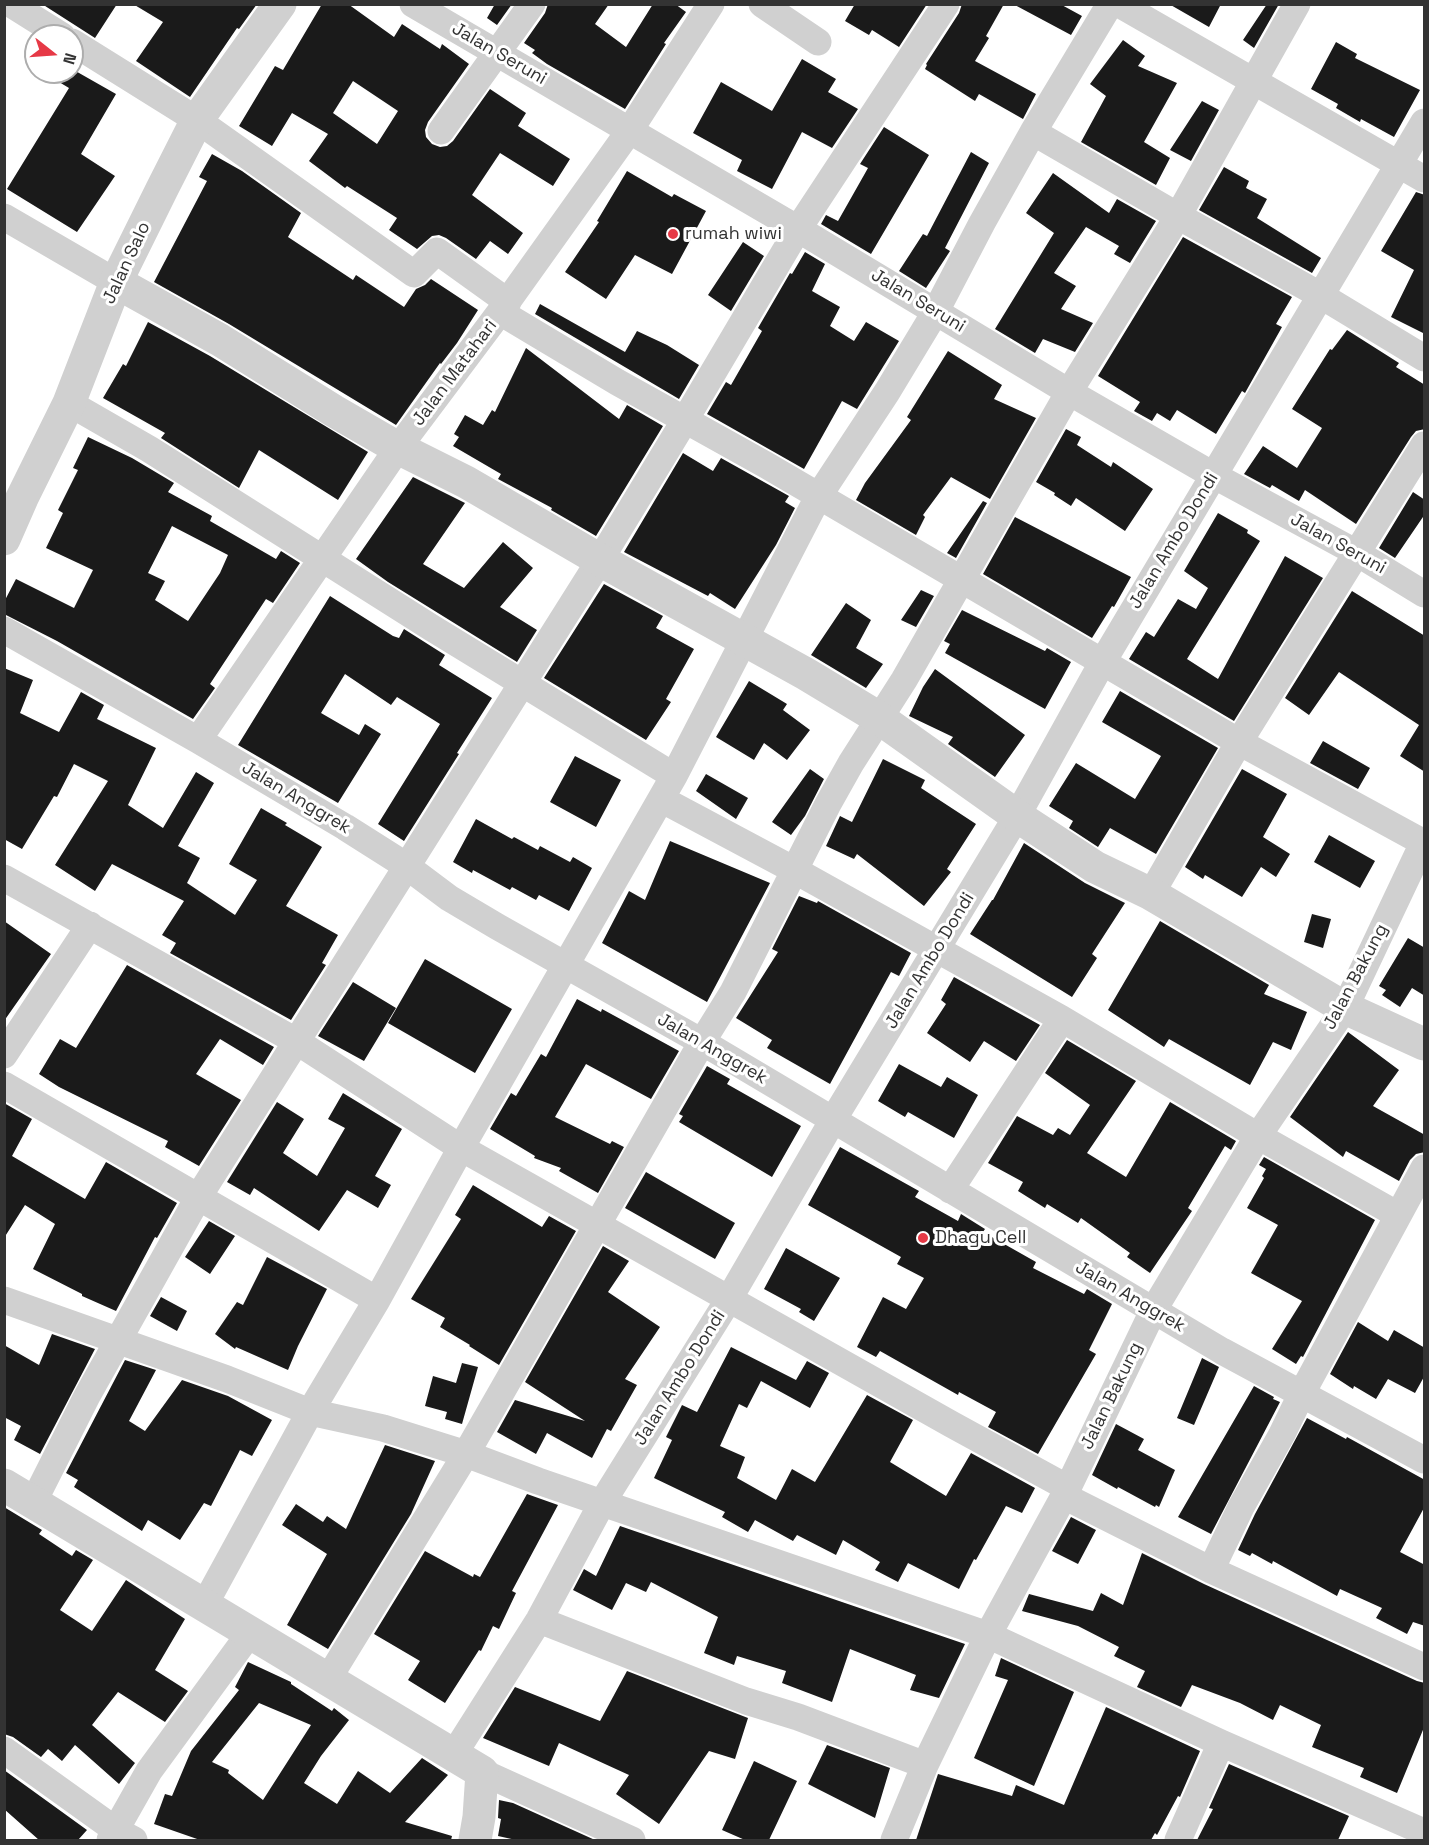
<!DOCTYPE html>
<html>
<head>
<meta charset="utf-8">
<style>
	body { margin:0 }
	#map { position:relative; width:1429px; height:1845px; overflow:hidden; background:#fff; font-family:"Space Grotesk",sans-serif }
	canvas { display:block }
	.frame { position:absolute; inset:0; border:6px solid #333; pointer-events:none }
	.north { position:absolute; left:24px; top:24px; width:60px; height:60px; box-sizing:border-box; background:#fff; border:2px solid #adadad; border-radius:50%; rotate:107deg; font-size:16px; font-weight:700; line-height:24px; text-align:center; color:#333 }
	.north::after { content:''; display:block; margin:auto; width:21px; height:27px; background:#e63946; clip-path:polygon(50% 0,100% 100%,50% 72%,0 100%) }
</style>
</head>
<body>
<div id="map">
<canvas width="1429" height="1845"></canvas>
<div class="frame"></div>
<div class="north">N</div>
</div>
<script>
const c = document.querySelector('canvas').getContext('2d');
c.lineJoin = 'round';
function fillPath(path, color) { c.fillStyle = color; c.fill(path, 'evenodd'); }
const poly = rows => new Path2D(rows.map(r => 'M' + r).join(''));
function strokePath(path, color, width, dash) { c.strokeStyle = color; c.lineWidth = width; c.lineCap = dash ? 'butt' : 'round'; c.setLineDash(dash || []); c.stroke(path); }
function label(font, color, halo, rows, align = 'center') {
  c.font = font + ' "Space Grotesk",sans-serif'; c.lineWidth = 6; c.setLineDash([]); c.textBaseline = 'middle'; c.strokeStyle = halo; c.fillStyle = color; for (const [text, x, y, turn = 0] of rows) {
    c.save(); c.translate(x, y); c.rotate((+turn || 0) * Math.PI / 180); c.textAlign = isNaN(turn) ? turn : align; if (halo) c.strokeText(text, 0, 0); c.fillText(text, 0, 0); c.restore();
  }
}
fillPath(poly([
	[42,4,117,4,95,38],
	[133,4,257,4,239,29,237,28,190,97,136,61,163,22],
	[322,4,348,4,394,37,402,24,440,49,442,44,469,64,428,122,425,130,426,137,432,144,440,147,447,146,453,141,490,89,526,113,518,126,570,159,553,186,500,153,472,195,523,233,508,254,490,241,476,259,446,238,439,235,432,236,417,249,389,230,397,218,347,186,345,188,309,161,328,134,292,113,272,146,239,126,275,66,283,70],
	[353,81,398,111,377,144,333,113],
	[495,4,512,4,497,25,487,18],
	[548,4,609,4,595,24,626,47,653,4,675,4,686,12,664,43,666,44,625,109,547,64,532,53,535,50,524,43,545,13],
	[855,4,927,4,899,47,872,30,869,35,845,21],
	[962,4,1004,4,986,36,989,38,975,61,1036,94,1023,119,979,94,975,101,925,69,927,65,926,64,959,13],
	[1013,4,1060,4,1082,16,1071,35],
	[1169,4,1221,4,1209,27],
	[1267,4,1279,4,1254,48,1243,40],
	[1123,40,1145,56,1138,66,1177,83,1144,142,1170,158,1156,185,1081,142,1106,96,1090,84],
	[1336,42,1357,54,1355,58,1420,90,1394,137,1361,119,1360,122,1336,108,1338,104,1311,89],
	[802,59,836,79,828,92,858,109,832,148,802,132,772,189,737,171,742,160,693,133,721,82,772,111],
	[72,69,116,94,81,154,115,176,77,232,7,189,69,88,59,82,65,72,72,72],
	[1202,101,1219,110,1191,161,1170,150],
	[884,127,929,155,871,254,821,224,826,215,838,221,868,168,860,164],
	[971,152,989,163,945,248,950,251,926,288,899,271,923,234,927,236],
	[212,154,242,171,301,213,288,237,353,280,356,275,404,307,416,289,425,285,431,279,478,310,457,343,441,364,440,363,396,425,229,324,154,282,207,181,199,177],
	[1224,167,1249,181,1246,188,1267,199,1257,218,1321,258,1312,273,1199,210],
	[627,171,672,197,674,194,706,211,672,274,635,255,606,299,565,272,599,222,597,221],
	[1053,173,1109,213,1117,199,1156,221,1130,263,1114,254,1119,246,1086,227,1054,273,1076,286,1061,309,1093,323,1075,352,1043,339,1035,353,995,329,1054,233,1026,213],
	[1416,192,1425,195,1425,334,1391,317,1414,270,1381,251],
	[1183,237,1292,297,1276,324,1282,327,1245,393,1242,391,1216,434,1177,410,1170,421,1157,413,1152,421,1134,411,1140,402,1098,376],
	[743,242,764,256,731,311,708,295],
	[805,252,825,264,812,291,840,307,830,326,854,341,866,322,899,341,857,409,842,401,804,469,707,414,726,382,731,385,762,331,758,328,790,273,792,274],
	[540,304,625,352,637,331,667,345,699,365,679,399,535,314],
	[148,322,210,356,368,452,338,500,259,450,239,488,161,438,165,433,103,398,123,364,126,366],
	[1347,330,1399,363,1396,367,1425,385,1425,429,1416,431,1411,437,1356,524,1305,490,1299,501,1272,485,1270,488,1244,474,1263,446,1297,468,1322,428,1292,409,1330,349,1332,350],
	[526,348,619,419,627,405,663,426,596,536,551,510,552,508,498,479,501,474,453,446,459,437,454,434,465,415,483,425,492,410,495,412],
	[948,351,1002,385,994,399,1036,418,990,499,951,477,923,515,925,517,916,535,856,500,865,483,911,420,907,417],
	[1066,429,1081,437,1077,445,1111,467,1113,462,1153,489,1125,531,1076,498,1071,506,1054,495,1055,493,1036,482],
	[88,437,132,458,174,483,168,492,212,516,210,521,276,559,281,551,300,563,273,603,266,599,210,684,215,688,193,719,57,641,4,614,4,602,16,579,74,608,93,570,46,548,63,513,58,510,78,470,73,468],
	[172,526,228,555,220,573,188,621,155,600,165,581,148,573],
	[683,453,713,471,721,458,789,496,785,502,795,508,776,545,735,609,710,593,708,596,624,552],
	[413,477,465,503,423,564,464,588,503,542,533,568,500,607,537,630,517,662,388,582,356,559],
	[1413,492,1425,500,1425,514,1395,558,1379,548],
	[983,501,987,503,956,558,947,553],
	[1218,513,1248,530,1247,533,1260,541,1187,659,1218,679,1285,556,1323,578,1234,721,1129,659,1146,632,1154,637,1178,599,1196,609,1208,588,1184,571],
	[1015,517,1131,577,1114,607,1112,606,1092,638,983,574],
	[604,584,663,616,656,628,694,649,666,699,671,702,646,740,544,678],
	[921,590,934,596,916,627,901,620],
	[1352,591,1425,636,1425,772,1400,756,1419,725,1339,672,1309,715,1285,698],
	[330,596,393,636,399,638,404,629,445,655,439,665,492,698,457,753,459,754,404,841,378,824,440,724,397,697,391,705,345,674,321,713,359,735,365,724,381,734,338,803,238,745],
	[846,603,871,620,856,648,883,664,866,688,811,655],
	[962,610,1045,651,1047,648,1071,662,1045,709,945,653,950,644,944,641],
	[4,668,33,680,20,713,59,732,81,692,104,705,97,719,156,748,128,805,163,828,196,772,214,783,178,846,200,858,187,883,235,915,257,880,229,864,261,808,287,823,285,825,322,847,286,906,338,935,322,963,326,965,291,1020,170,953,176,943,162,935,184,901,112,864,95,891,55,865,108,781,74,764,57,797,54,796,22,849,4,839],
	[935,669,1025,735,995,777,948,744,953,737,909,716,923,687],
	[749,681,787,704,783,710,810,730,787,760,764,743,754,760,716,737],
	[1120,691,1218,748,1156,854,1110,828,1098,847,1069,828,1073,821,1049,806,1076,763,1135,799,1161,756,1102,722],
	[1323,741,1370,768,1358,789,1310,763],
	[575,756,621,780,596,827,550,802],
	[883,759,925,780,921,788,976,824,947,869,951,872,924,906,857,854,854,859,826,846,840,816,852,822],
	[810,769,824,779,805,816,791,835,772,822],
	[1242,769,1287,794,1263,837,1290,854,1276,877,1261,867,1242,897,1205,875,1203,879,1185,867],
	[706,774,748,798,736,819,696,791],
	[476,819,512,839,514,837,538,850,540,846,570,862,573,857,592,868,569,911,539,895,536,900,512,887,510,890,473,870,472,873,453,862],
	[1329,835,1375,861,1360,888,1314,862],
	[670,841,770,883,707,1002,602,943,629,891,645,900],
	[1024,843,1085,883,1125,903,1092,954,1097,958,1072,997,970,934,992,900,993,900],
	[799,896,817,903,818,901,911,953,899,976,891,972,830,1084,767,1048,772,1040,736,1018,778,952,772,949],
	[1312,914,1331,919,1323,948,1304,942],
	[4,921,51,954,4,1021],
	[1160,921,1269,985,1264,994,1307,1012,1291,1050,1273,1042,1250,1085,1169,1039,1164,1047,1108,1010],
	[1408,938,1425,948,1425,996,1412,988,1400,1007,1382,995,1386,990,1379,986],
	[425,959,512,1009,475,1073,388,1023],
	[127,965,274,1047,263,1065,220,1039,196,1074,241,1100,199,1166,165,1147,168,1141,59,1087,39,1074,60,1039,76,1048],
	[954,977,1040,1025,1016,1061,984,1041,970,1062,927,1033,946,1004,941,1000],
	[353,982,396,1008,364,1061,318,1036],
	[577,999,601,1012,602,1009,679,1051,651,1099,586,1064,555,1117,610,1144,612,1141,624,1147,598,1193,559,1171,561,1168,534,1158,535,1156,490,1129,511,1093,516,1096,541,1054,546,1057],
	[1348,1032,1399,1070,1373,1106,1425,1135,1425,1152,1416,1154,1410,1160,1399,1181,1346,1151,1343,1157,1290,1117],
	[1067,1040,1136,1081,1087,1153,1126,1177,1170,1102,1236,1141,1231,1150,1225,1146,1188,1208,1192,1211,1150,1273,1127,1257,1130,1253,1081,1218,1078,1223,1047,1204,1045,1208,1018,1191,1023,1182,988,1163,1017,1116,1053,1135,1058,1128,1070,1135,1090,1105,1045,1073],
	[899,1064,941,1087,947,1077,978,1095,954,1138,908,1112,905,1117,878,1101],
	[707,1066,730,1079,727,1084,801,1126,772,1177,679,1122,683,1116,679,1114],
	[343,1093,402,1129,375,1176,391,1185,378,1208,347,1190,319,1231,254,1188,250,1195,227,1182,277,1102,304,1119,283,1153,317,1176,345,1128,328,1119],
	[4,1103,32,1119,12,1156,85,1199,106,1162,177,1203,157,1238,155,1237,116,1311,82,1296,82,1294,33,1269,55,1224,25,1205,4,1238],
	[840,1147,919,1191,915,1197,958,1221,961,1214,985,1229,983,1232,1036,1262,1033,1268,1084,1294,1087,1289,1112,1304,1089,1350,1096,1354,1038,1454,988,1427,996,1412,959,1392,958,1395,880,1351,876,1357,857,1347,883,1297,906,1309,924,1278,897,1264,901,1257,808,1205],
	[1264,1157,1375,1220,1303,1357,1301,1356,1296,1364,1272,1349,1302,1301,1251,1273,1278,1225,1247,1208,1264,1178,1262,1176,1266,1169,1259,1165],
	[646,1172,735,1223,715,1259,625,1208],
	[473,1185,542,1227,549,1216,576,1231,499,1365,469,1346,470,1345,440,1327,445,1318,411,1299,461,1219,455,1215],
	[209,1221,235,1236,210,1274,185,1257],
	[603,1246,629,1261,608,1292,660,1327,625,1379,637,1385,611,1431,607,1429,592,1458,547,1433,536,1454,497,1432,515,1400,585,1421,525,1382],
	[786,1248,840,1278,814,1321,799,1312,801,1309,764,1289],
	[267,1257,327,1289,298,1346,288,1370,236,1347,235,1349,215,1334,237,1302,243,1305],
	[161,1297,187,1311,177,1331,150,1316],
	[1358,1322,1388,1341,1394,1330,1425,1348,1425,1375,1415,1393,1388,1379,1376,1399,1354,1386,1353,1389,1330,1374],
	[52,1334,95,1349,40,1454,14,1440,21,1426,4,1417,4,1345,39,1365],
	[731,1347,796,1380,807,1361,829,1373,810,1408,761,1381,747,1408,739,1404,720,1446,745,1457,737,1478,776,1500,792,1469,815,1482,867,1395,913,1420,890,1462,946,1496,971,1453,1035,1488,1022,1513,1006,1506,976,1560,974,1559,959,1589,908,1563,898,1582,875,1570,880,1562,843,1540,836,1555,797,1535,793,1541,755,1520,748,1532,722,1517,725,1512,654,1478,672,1440,666,1437,682,1405,697,1412],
	[1202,1358,1219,1367,1194,1425,1177,1418],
	[125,1360,156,1370,129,1421,145,1431,182,1380,228,1396,272,1420,252,1456,240,1450,211,1506,204,1503,180,1540,148,1520,142,1531,74,1487,78,1480,66,1473],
	[462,1363,478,1367,462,1424,445,1419,447,1412,425,1406,433,1376,456,1383],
	[1254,1386,1274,1397,1273,1399,1280,1402,1211,1534,1178,1517],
	[1307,1418,1346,1439,1347,1437,1425,1480,1425,1506,1400,1552,1425,1565,1425,1626,1413,1622,1407,1634,1376,1618,1382,1608,1340,1589,1337,1596,1273,1561,1272,1564,1252,1553,1250,1556,1238,1550,1255,1514],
	[1116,1424,1144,1439,1138,1450,1175,1470,1159,1507,1156,1505,1155,1507,1118,1487,1117,1489,1092,1475],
	[385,1445,435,1461,411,1514,328,1649,287,1625,327,1554,282,1525,296,1504,323,1522,327,1516,346,1529],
	[527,1494,558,1505,512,1591,516,1593,499,1629,493,1626,481,1651,479,1650,445,1703,408,1680,420,1661,374,1634,425,1551,473,1577,474,1574,480,1577],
	[4,1507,42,1530,39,1534,72,1556,76,1550,93,1560,60,1610,92,1631,126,1580,185,1619,155,1670,188,1691,165,1722,118,1692,92,1725,135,1763,119,1784,75,1745,62,1761,48,1749,41,1757,13,1737,4,1734],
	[1071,1517,1096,1530,1078,1564,1052,1551],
	[620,1526,719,1560,965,1644,939,1698,910,1690,916,1675,850,1649,832,1702,782,1683,786,1671,737,1656,734,1665,704,1653,718,1617,651,1582,646,1592,626,1583,612,1610,573,1590,584,1569,596,1576],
	[1142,1553,1204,1584,1417,1681,1425,1683,1425,1725,1397,1793,1360,1777,1364,1768,1312,1747,1321,1725,1280,1705,1273,1720,1240,1703,1192,1685,1181,1707,1137,1687,1145,1671,1114,1656,1119,1647,1078,1626,1022,1611,1029,1594,1093,1611,1101,1593,1123,1605],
	[1001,1658,1074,1692,1034,1786,974,1758,1008,1680,995,1676],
	[248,1662,291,1682,291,1684,332,1711,334,1708,349,1720,321,1756,304,1783,337,1804,358,1771,390,1793,422,1758,448,1775,405,1822,452,1836,451,1840,200,1840,154,1824,165,1794,172,1796,191,1751,239,1690,235,1687],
	[259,1703,311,1725,263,1800,228,1773,229,1770,212,1762],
	[627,1671,748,1718,735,1759,709,1751,659,1824,616,1794,629,1775,559,1743,549,1766,483,1738,515,1687,600,1721],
	[1106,1707,1200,1751,1180,1797,1178,1796,1157,1835,1155,1833,1151,1840,916,1840,938,1774,1012,1796,1016,1785,1064,1805],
	[827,1745,890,1768,875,1818,808,1784],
	[754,1761,797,1781,769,1840,745,1840,722,1830],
	[1229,1764,1349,1816,1338,1840,1197,1840,1213,1809,1209,1808],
	[4,1770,87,1830,78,1840,39,1840,4,1809],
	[499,1800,513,1803,595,1840,516,1840,498,1836,501,1819,498,1818]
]), '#1a1a1a');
strokePath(poly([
	[11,4,62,36],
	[413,4,798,229,1069,392,1213,475,1357,553,1424,594],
	[762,4,818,42],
	[1119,4,1424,179],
	[72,42,197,120,414,274,437,251,508,302],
	[441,131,532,4],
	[1033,132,1178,216,1320,295,1424,358],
	[4,217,116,282],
	[500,312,617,382,766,465,1239,742,1424,843],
	[69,403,149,449,432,628,674,776],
	[4,630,198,740,345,827,405,865,449,898,498,927,702,1042,1222,1351,1424,1460],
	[198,740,398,448,500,312,630,130,711,4],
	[661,799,796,871,1062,1019,1258,1136,1398,1215],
	[4,878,296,1041,461,1148,951,1424,1068,1488],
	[1151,894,1239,742,1424,445],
	[4,1055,90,925],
	[4,1085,377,1300],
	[950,1190,1062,1019],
	[4,1300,227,1379,310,1412,383,1428,466,1454,538,1481,988,1635,1221,1743,1424,1832],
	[1064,1496,1211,1570,1424,1667],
	[33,1503,87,1396,199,1196,600,560,685,420,798,229,946,4],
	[1211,1570,1241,1507,1282,1434,1302,1393,1424,1168],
	[205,1604,310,1412,377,1300,461,1148,674,776,818,497,887,392,936,311,982,223,1033,132,1110,4],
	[539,1620,746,1701,798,1717,925,1765],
	[328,1679,466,1454,702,1042,733,992,828,804,851,763,904,680,1069,392,1178,216,1297,4],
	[4,1750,117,1831,134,1840],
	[454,1754,539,1620,602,1503,729,1299,833,1120,1017,816,1102,663,1424,122],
	[482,1772,632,1840],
	[110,1840,149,1771,250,1633],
	[894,1840,925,1765,988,1635,1064,1496,1153,1311,1258,1136,1345,1008,1424,841],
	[1178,1840,1221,1743]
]), '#d0d0d0', 27);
strokePath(poly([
	[116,282,220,340,334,411,398,448,466,482,600,560,806,674,879,718,1017,816,1095,867,1151,894,1345,1008,1424,1044],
	[4,539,22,498,69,403,116,282,162,189,197,120,280,4],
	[4,1485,482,1772,479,1817,475,1840]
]), '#d0d0d0', 33);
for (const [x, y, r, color] of [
	[673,234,6,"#e63946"],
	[923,1238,6,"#e63946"]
]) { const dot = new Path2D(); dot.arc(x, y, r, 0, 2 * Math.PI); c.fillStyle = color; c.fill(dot); strokePath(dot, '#fff', 2); }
label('18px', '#333', '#fff', [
	["Jalan Seruni",499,54,30],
	["Jalan Salo",127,263,-65],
	["Jalan Seruni",918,301,31],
	["Jalan Matahari",455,373,-53],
	["Jalan Ambo Dondi",1174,541,-59],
	["Jalan Seruni",1338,544,29],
	["Jalan Anggrek",296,798,31],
	["Jalan Ambo Dondi",930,961,-59],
	["Jalan Bakung",1356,977,-62],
	["Jalan Anggrek",712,1049,30],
	["Jalan Anggrek",1130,1297,30],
	["Jalan Ambo Dondi",680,1378,-58],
	["Jalan Bakung",1112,1396,-64]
]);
label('18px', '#333', '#fff', [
	["rumah wiwi",685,234],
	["Dhagu Cell",935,1238]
], 'left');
</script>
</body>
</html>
